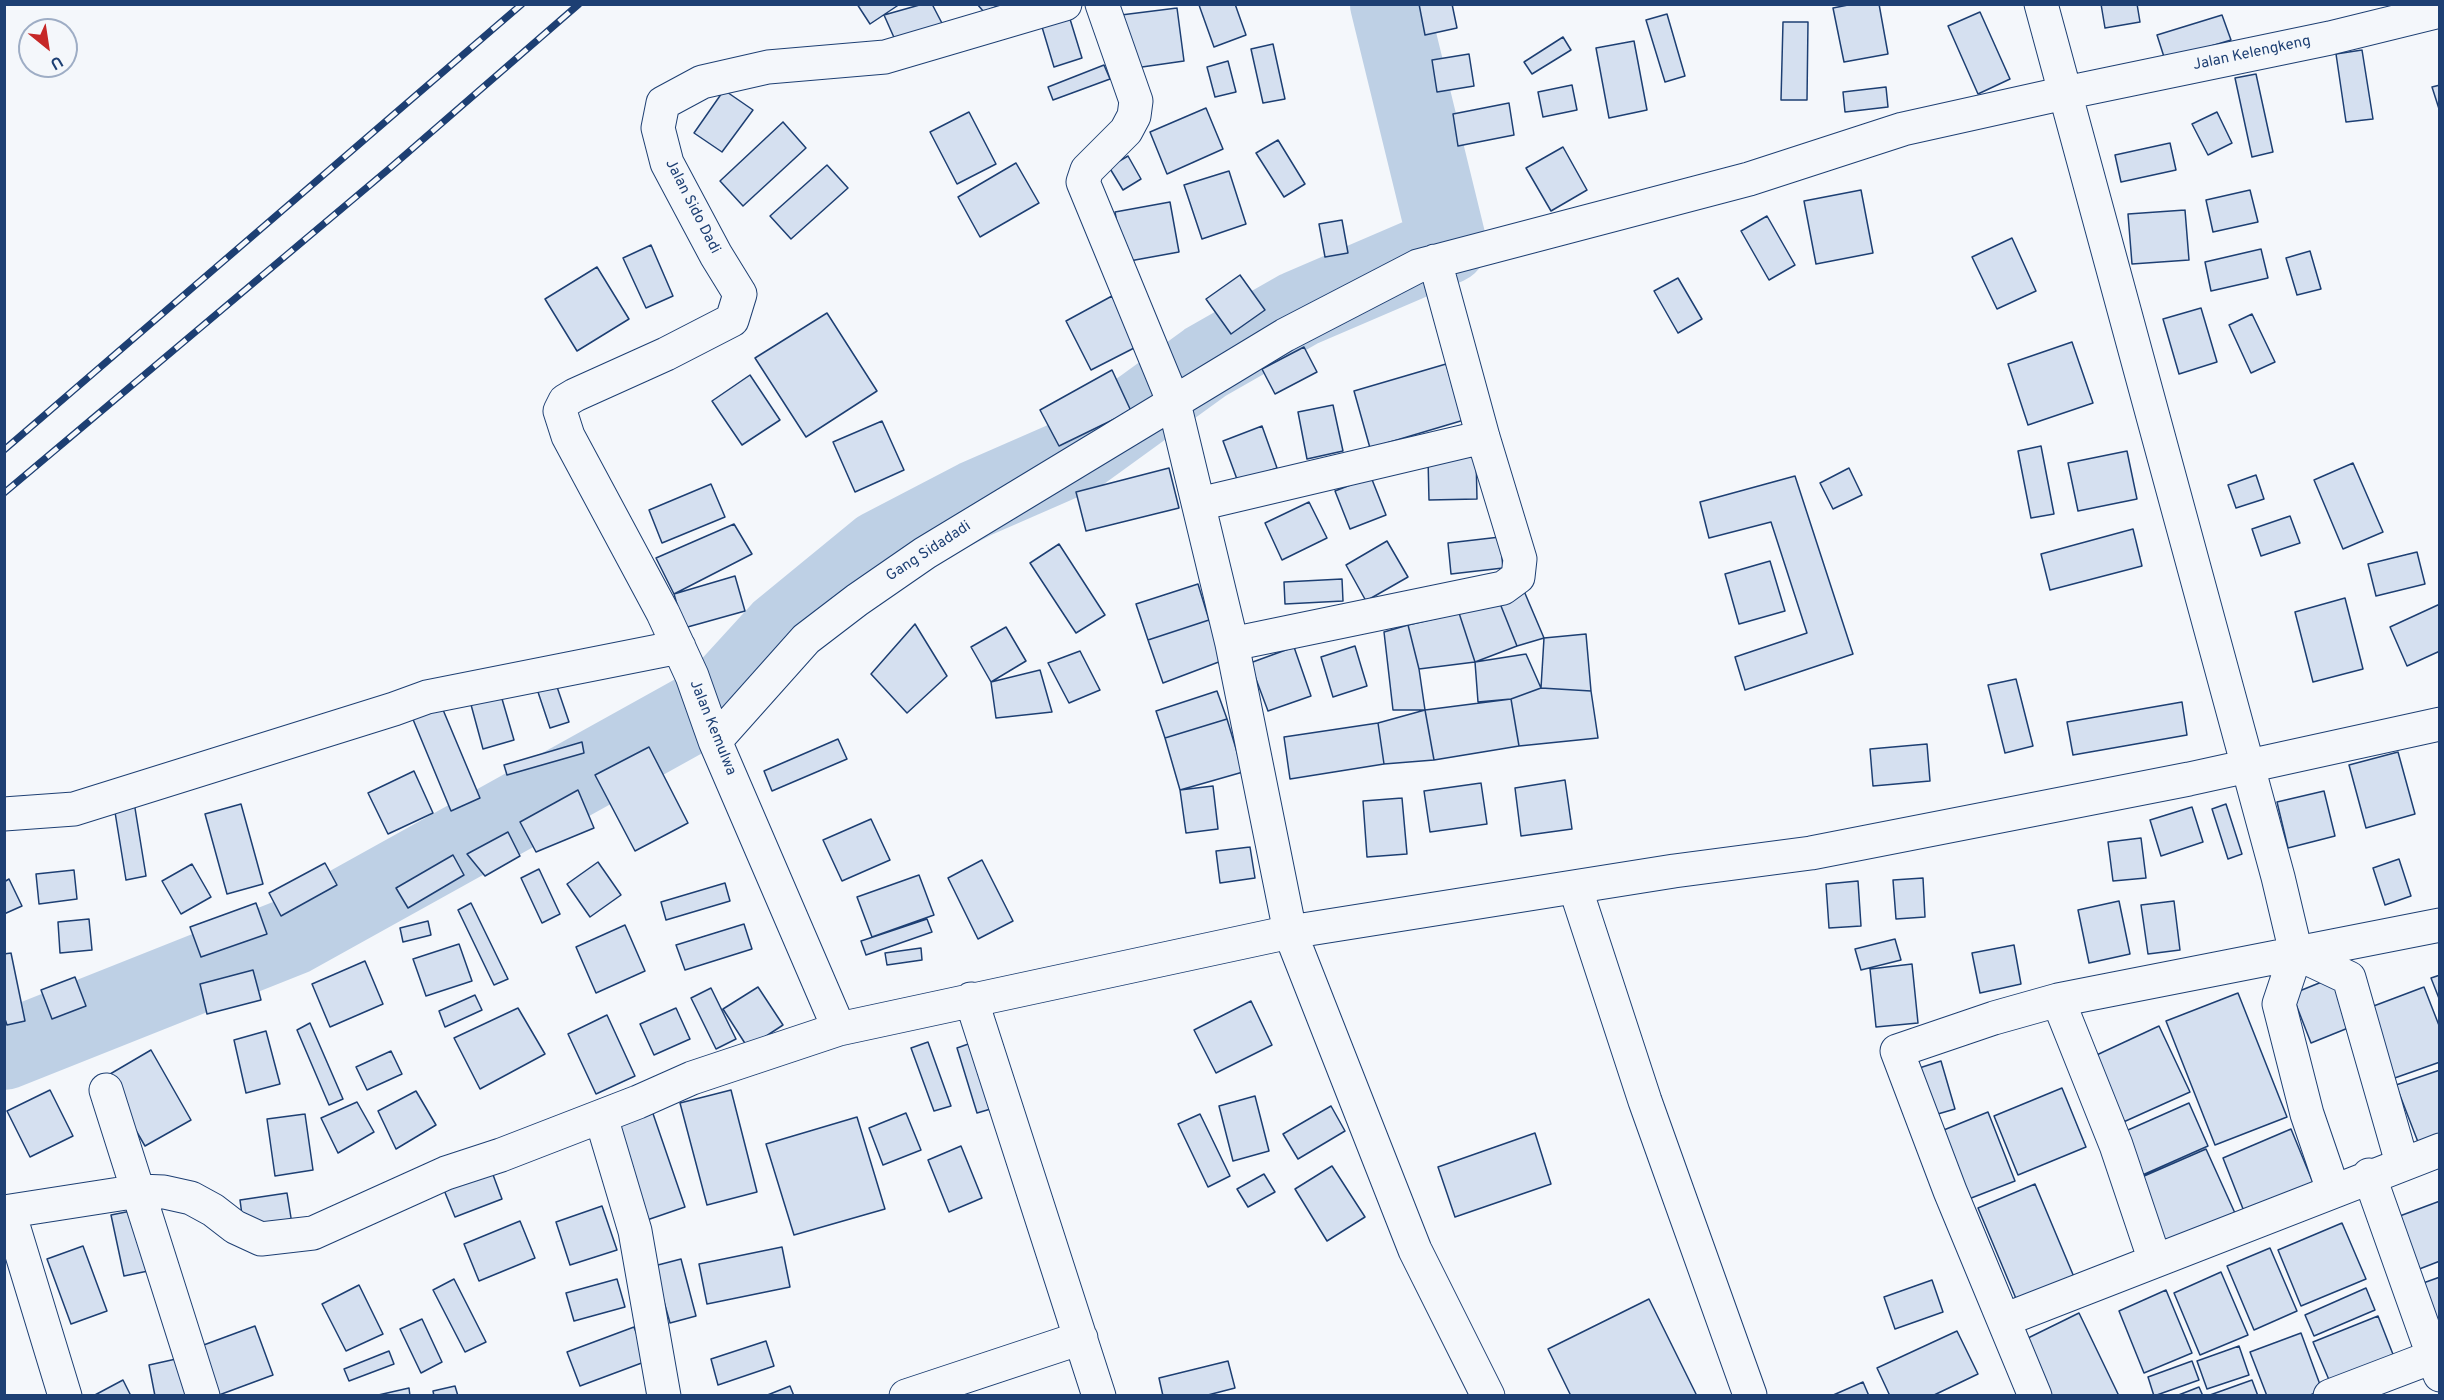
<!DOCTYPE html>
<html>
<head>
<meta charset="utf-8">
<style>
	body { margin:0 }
	#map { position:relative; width:2444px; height:1400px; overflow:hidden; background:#f4f7fb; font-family:Overpass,sans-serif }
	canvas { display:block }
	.frame { position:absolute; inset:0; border:6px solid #1d3f73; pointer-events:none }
	.north { position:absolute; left:18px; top:18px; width:60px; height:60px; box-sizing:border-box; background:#f4f7fb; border:2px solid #9eadc5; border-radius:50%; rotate:150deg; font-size:16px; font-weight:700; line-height:24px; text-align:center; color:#1d3f73 }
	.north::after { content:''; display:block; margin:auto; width:21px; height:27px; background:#c62828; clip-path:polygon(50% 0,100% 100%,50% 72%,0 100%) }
</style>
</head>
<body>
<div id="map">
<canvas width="2444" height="1400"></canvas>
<div class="frame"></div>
<div class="north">U</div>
</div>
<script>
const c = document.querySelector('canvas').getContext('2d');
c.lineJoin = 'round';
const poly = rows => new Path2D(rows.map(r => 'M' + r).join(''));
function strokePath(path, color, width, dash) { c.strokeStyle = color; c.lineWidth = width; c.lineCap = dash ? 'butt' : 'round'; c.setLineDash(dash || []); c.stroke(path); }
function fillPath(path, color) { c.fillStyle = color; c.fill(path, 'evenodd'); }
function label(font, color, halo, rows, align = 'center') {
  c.font = font + ' Overpass,sans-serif'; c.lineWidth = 4.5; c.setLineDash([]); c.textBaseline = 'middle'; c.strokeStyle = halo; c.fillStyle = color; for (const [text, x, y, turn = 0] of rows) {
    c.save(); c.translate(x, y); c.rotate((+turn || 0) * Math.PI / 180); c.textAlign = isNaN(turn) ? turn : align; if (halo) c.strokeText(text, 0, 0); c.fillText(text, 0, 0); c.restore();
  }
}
strokePath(poly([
	[4,1051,293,936,716,701,780,631,880,549,976,499,1079,454,1206,362,1299,309,1448,245,1389,4]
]), '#bed0e5', 78);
const building = poly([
	[857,4,900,4,870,24,857,4],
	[923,4,932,4,945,29,896,42,884,15,923,4],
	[977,4,1002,4,984,12,977,4],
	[1235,4,1246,35,1214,47,1199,5,1235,4],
	[1419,4,1452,4,1457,28,1425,35,1419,4],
	[1853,4,1879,4,1888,54,1844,62,1833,8,1853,4],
	[2101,4,2137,4,2140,22,2105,28,2101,4],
	[1177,8,1184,61,1128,69,1121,15,1177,8],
	[1980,12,2010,79,1978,94,1948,26,1980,12],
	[1667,14,1685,76,1665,82,1646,20,1667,14],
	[2222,15,2231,40,2165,60,2157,35,2222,15],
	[1070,19,1082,58,1054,67,1042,27,1070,19],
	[1783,22,1808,22,1807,100,1781,100,1783,22],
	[1563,37,1571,50,1532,74,1524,62,1563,37],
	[1634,41,1647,110,1609,118,1596,48,1634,41],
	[1273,44,1285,99,1263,103,1251,49,1273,44],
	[2362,50,2373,119,2346,122,2336,54,2362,50],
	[1469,54,1474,86,1437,92,1432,60,1469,54],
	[1228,61,1236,92,1215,97,1207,67,1228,61],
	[1104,65,1110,79,1053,100,1048,87,1104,65],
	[2256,74,2273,152,2252,157,2235,78,2256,74],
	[1572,85,1577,110,1543,117,1538,92,1572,85],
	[2440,85,2440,112,2432,87,2440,85],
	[1886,87,1888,107,1845,112,1843,92,1886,87],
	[724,90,753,110,722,152,694,133,724,90],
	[1509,103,1514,135,1458,146,1453,114,1509,103],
	[1206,108,1223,149,1167,174,1150,132,1206,108],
	[969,112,996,164,957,184,930,132,969,112],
	[2217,112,2232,143,2208,155,2192,124,2217,112],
	[783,122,806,148,743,206,720,181,783,122],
	[1278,140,1305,184,1284,197,1256,153,1278,140],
	[2170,143,2176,170,2121,182,2115,155,2170,143],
	[1563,147,1587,190,1551,211,1526,168,1563,147],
	[1128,156,1141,179,1123,190,1109,167,1128,156],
	[1016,163,1039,203,980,237,958,197,1016,163],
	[827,165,848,188,791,239,770,216,827,165],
	[1229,171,1246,224,1202,239,1184,185,1229,171],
	[1861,190,1873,253,1816,264,1804,201,1861,190],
	[2250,190,2258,222,2213,232,2206,200,2250,190],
	[1170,202,1179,252,1124,262,1115,212,1170,202],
	[2185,210,2189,260,2132,264,2128,214,2185,210],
	[1767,216,1795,265,1769,280,1741,231,1767,216],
	[1342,220,1348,253,1325,257,1319,224,1342,220],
	[2012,238,2036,291,1997,309,1972,257,2012,238],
	[651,245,673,296,646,308,623,258,651,245],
	[2261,249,2268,278,2211,291,2205,262,2261,249],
	[2310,251,2321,289,2297,295,2286,258,2310,251],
	[597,267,629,319,577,351,545,299,597,267],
	[1240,275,1265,310,1231,334,1206,299,1240,275],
	[1678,278,1702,319,1678,333,1654,291,1678,278],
	[1112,296,1138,346,1091,370,1066,321,1112,296],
	[2201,308,2217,362,2179,374,2163,319,2201,308],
	[827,313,877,391,806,437,755,358,827,313],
	[2252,314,2275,362,2251,373,2229,325,2252,314],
	[2072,342,2093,403,2028,425,2008,364,2072,342],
	[1304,347,1317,372,1275,394,1262,369,1304,347],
	[1446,364,1464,420,1370,448,1354,391,1446,364],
	[1112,370,1131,411,1059,446,1040,410,1112,370],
	[750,375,780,420,742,445,712,401,750,375],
	[1333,405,1343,451,1307,459,1298,412,1333,405],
	[882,421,904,470,855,492,833,442,882,421],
	[1262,426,1277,468,1238,482,1223,441,1262,426],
	[2041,446,2054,514,2031,518,2018,451,2041,446],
	[2127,451,2137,499,2078,511,2068,463,2127,451],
	[1476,456,1477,499,1429,500,1428,458,1476,456],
	[2353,463,2383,532,2343,549,2314,480,2353,463],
	[1169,468,1179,508,1086,531,1076,492,1169,468],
	[1849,468,1862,495,1833,509,1820,483,1849,468],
	[2256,475,2264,499,2236,508,2228,485,2256,475],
	[1795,476,1853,654,1745,690,1735,657,1807,633,1771,522,1709,538,1700,502,1795,476],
	[1371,477,1386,515,1350,529,1335,491,1371,477],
	[711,484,725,517,662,543,649,510,711,484],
	[1309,502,1327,538,1282,560,1265,523,1309,502],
	[2290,516,2300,543,2261,556,2252,529,2290,516],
	[734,524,752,554,674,594,656,558,734,524],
	[2133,529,2142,566,2050,590,2041,554,2133,529],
	[1500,537,1503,568,1451,574,1448,543,1500,537],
	[1387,541,1408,577,1366,601,1346,565,1387,541],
	[1059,544,1105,615,1076,633,1030,563,1059,544],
	[2417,552,2425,584,2376,596,2368,564,2417,552],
	[1770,561,1785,611,1739,624,1725,574,1770,561],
	[735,576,745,611,684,628,674,594,735,576],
	[1342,579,1343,601,1285,604,1284,582,1342,579],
	[1198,584,1209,620,1148,640,1136,604,1198,584],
	[1524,591,1544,638,1517,646,1499,601,1524,591],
	[2345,598,2363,669,2313,682,2295,612,2345,598],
	[1499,601,1517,646,1475,662,1459,613,1499,601],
	[2440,604,2440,651,2407,666,2390,627,2440,604],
	[1459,613,1475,662,1419,669,1408,625,1459,613],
	[1209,620,1224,660,1163,683,1148,640,1209,620],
	[915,624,947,676,907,713,871,674,915,624],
	[1408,625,1419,669,1425,710,1393,710,1384,632,1408,625],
	[1006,627,1026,661,991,682,971,647,1006,627],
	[1586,634,1591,691,1541,688,1544,638,1586,634],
	[1355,646,1367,686,1333,697,1321,657,1355,646],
	[1294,647,1311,696,1268,711,1250,663,1294,647],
	[1080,651,1100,690,1069,703,1048,663,1080,651],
	[1526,654,1541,688,1511,699,1478,702,1475,662,1526,654],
	[1040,670,1052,712,996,718,991,682,1040,670],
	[2016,679,2033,746,2005,753,1988,685,2016,679],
	[555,681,569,722,550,728,536,686,555,681],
	[1541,688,1591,691,1598,738,1519,746,1511,699,1541,688],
	[1217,691,1227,719,1165,738,1156,711,1217,691],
	[500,692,514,740,483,749,470,701,500,692],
	[1511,699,1519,746,1434,760,1425,710,1511,699],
	[2182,702,2187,735,2073,755,2067,722,2182,702],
	[441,705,480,798,451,811,412,717,441,705],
	[1425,710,1434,760,1384,764,1378,723,1425,710],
	[1227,719,1243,772,1180,790,1165,738,1227,719],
	[1378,723,1384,764,1290,779,1284,737,1378,723],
	[838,739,847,759,772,791,764,771,838,739],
	[582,742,584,753,507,775,504,765,582,742],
	[1927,744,1930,781,1873,786,1870,749,1927,744],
	[649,747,688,823,635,851,595,775,649,747],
	[2398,752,2415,814,2366,828,2349,765,2398,752],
	[414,771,433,813,388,834,368,793,414,771],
	[1565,780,1572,829,1521,836,1515,788,1565,780],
	[1481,783,1487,824,1430,832,1424,791,1481,783],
	[1213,786,1218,829,1186,833,1180,790,1213,786],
	[578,790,594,828,536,852,520,822,578,790],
	[2324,791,2335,836,2288,848,2277,802,2324,791],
	[1402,798,1407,854,1367,857,1363,801,1402,798],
	[134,802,146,876,126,880,114,806,134,802],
	[241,804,263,884,227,894,205,814,241,804],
	[2226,804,2242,854,2228,859,2212,809,2226,804],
	[2192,807,2203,842,2161,856,2150,820,2192,807],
	[871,819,890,860,842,881,823,840,871,819],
	[508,832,520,856,485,876,467,854,508,832],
	[2141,838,2146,878,2113,881,2108,842,2141,838],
	[1250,847,1255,878,1220,883,1216,851,1250,847],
	[453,855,464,875,408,908,396,888,453,855],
	[2399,859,2411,896,2385,905,2373,868,2399,859],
	[982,860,1013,921,978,939,948,878,982,860],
	[598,862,621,895,590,917,567,884,598,862],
	[325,863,337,885,281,916,269,893,325,863],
	[192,864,211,897,181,914,162,881,192,864],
	[539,869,560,914,542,923,521,878,539,869],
	[74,870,77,899,39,904,36,874,74,870],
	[919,875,934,915,872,937,857,897,919,875],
	[1923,878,1925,917,1896,919,1893,880,1923,878],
	[9,879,22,906,4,914,4,882,9,879],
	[1858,881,1861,926,1829,928,1826,884,1858,881],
	[725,883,730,901,666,920,661,902,725,883],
	[2119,901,2130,954,2089,963,2078,910,2119,901],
	[2174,901,2180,950,2148,954,2141,905,2174,901],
	[256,903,267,934,201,957,190,927,256,903],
	[471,903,508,979,494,985,458,910,471,903],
	[89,919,92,950,60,953,58,922,89,919],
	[927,919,932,932,866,955,861,941,927,919],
	[428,921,431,935,403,942,400,928,428,921],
	[744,924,752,949,685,970,676,945,744,924],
	[625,925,645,971,596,993,576,947,625,925],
	[1895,939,1901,960,1861,970,1855,949,1895,939],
	[459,944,472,981,426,996,413,959,459,944],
	[2014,945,2021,984,1980,993,1972,953,2014,945],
	[921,948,922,960,887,965,885,953,921,948],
	[11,953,25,1021,7,1025,4,1016,4,954,11,953],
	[365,961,383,1004,330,1027,312,984,365,961],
	[1912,964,1918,1023,1876,1027,1870,969,1912,964],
	[253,970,261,1000,207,1014,200,984,253,970],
	[2339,975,2358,1024,2311,1043,2292,994,2339,975],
	[2440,975,2440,1001,2431,978,2440,975],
	[75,977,86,1006,52,1019,41,990,75,977],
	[758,987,783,1025,748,1048,723,1009,758,987],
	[2424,987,2440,1028,2440,1062,2389,1080,2363,1010,2424,987],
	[711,988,736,1039,716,1049,691,998,711,988],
	[2238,993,2287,1117,2215,1145,2166,1021,2238,993],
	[475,995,482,1010,445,1027,439,1011,475,995],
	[1251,1001,1272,1045,1216,1073,1194,1030,1251,1001],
	[518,1008,545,1054,480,1089,454,1038,518,1008],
	[676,1008,690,1039,654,1055,640,1024,676,1008],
	[607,1015,635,1076,596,1094,568,1034,607,1015],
	[310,1023,343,1099,329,1105,297,1030,310,1023],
	[2159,1026,2190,1092,2119,1124,2088,1059,2159,1026],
	[266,1031,280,1084,246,1093,234,1040,266,1031],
	[928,1042,951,1106,934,1111,911,1048,928,1042],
	[974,1042,994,1108,977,1113,957,1048,974,1042],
	[151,1050,191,1120,145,1146,105,1077,151,1050],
	[391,1051,402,1074,367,1090,356,1067,391,1051],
	[1941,1061,1955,1109,1924,1118,1910,1071,1941,1061],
	[2440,1070,2440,1134,2418,1142,2396,1085,2440,1070],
	[2062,1088,2086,1147,2018,1175,1994,1116,2062,1088],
	[50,1090,73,1136,30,1157,7,1111,50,1090],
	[731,1090,757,1192,707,1205,680,1103,731,1090],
	[416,1091,436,1125,396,1149,378,1111,416,1091],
	[1255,1096,1269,1151,1233,1161,1219,1106,1255,1096],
	[357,1102,374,1132,338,1153,321,1118,357,1102],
	[649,1102,685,1207,647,1220,612,1115,649,1102],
	[2189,1103,2208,1146,2138,1177,2119,1134,2189,1103],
	[1331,1106,1345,1131,1298,1159,1283,1134,1331,1106],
	[1988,1112,2015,1181,1961,1202,1934,1134,1988,1112],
	[906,1113,921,1150,883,1165,869,1128,906,1113],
	[305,1114,313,1170,275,1176,267,1119,305,1114],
	[1200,1114,1230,1176,1208,1187,1178,1124,1200,1114],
	[857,1117,885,1209,794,1235,766,1144,857,1117],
	[2291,1129,2316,1190,2247,1219,2223,1158,2291,1129],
	[1535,1133,1551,1184,1455,1217,1438,1167,1535,1133],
	[961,1146,982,1198,949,1212,928,1160,961,1146],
	[2206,1149,2239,1222,2167,1254,2135,1180,2206,1149],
	[1332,1166,1365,1217,1327,1241,1295,1189,1332,1166],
	[492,1172,502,1199,455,1217,444,1190,492,1172],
	[1264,1174,1275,1192,1248,1207,1237,1189,1264,1174],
	[2035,1184,2074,1277,2017,1301,1978,1208,2035,1184],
	[287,1193,292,1224,244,1230,240,1200,287,1193],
	[2440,1201,2440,1261,2409,1273,2389,1220,2440,1201],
	[602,1206,617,1250,570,1265,556,1222,602,1206],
	[136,1210,148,1271,124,1276,111,1215,136,1210],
	[520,1221,535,1258,479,1281,464,1244,520,1221],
	[2342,1223,2366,1279,2301,1306,2278,1250,2342,1223],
	[83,1246,107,1311,71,1324,47,1259,83,1246],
	[782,1247,790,1287,707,1304,699,1264,782,1247],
	[2270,1248,2297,1311,2254,1330,2227,1266,2270,1248],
	[681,1259,696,1316,670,1323,654,1266,681,1259],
	[2221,1272,2248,1335,2200,1355,2174,1293,2221,1272],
	[2440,1277,2440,1346,2412,1287,2440,1277],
	[454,1279,486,1342,465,1352,433,1290,454,1279],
	[617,1279,625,1307,574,1321,566,1293,617,1279],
	[1932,1280,1943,1312,1895,1329,1884,1297,1932,1280],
	[359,1285,383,1334,346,1351,322,1304,359,1285],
	[2366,1288,2375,1310,2314,1336,2305,1315,2366,1288],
	[2166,1290,2192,1353,2144,1373,2119,1311,2166,1290],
	[1649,1299,1697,1396,1571,1396,1548,1349,1649,1299],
	[2079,1313,2119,1396,2051,1396,2024,1340,2079,1313],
	[2378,1316,2396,1362,2332,1387,2313,1342,2378,1316],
	[422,1319,442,1362,421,1373,400,1329,422,1319],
	[255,1326,273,1375,219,1395,201,1346,255,1326],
	[634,1327,647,1361,580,1386,567,1352,634,1327],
	[1957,1331,1978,1374,1932,1396,1890,1396,1877,1368,1957,1331],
	[2301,1333,2322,1390,2308,1396,2267,1396,2250,1352,2301,1333],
	[766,1341,774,1366,718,1385,711,1359,766,1341],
	[2239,1346,2249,1375,2207,1389,2197,1361,2239,1346],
	[389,1351,394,1364,349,1381,344,1369,389,1351],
	[185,1357,193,1396,155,1396,149,1365,185,1357],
	[1228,1361,1235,1388,1204,1396,1163,1396,1159,1378,1228,1361],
	[2192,1361,2199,1380,2154,1396,2148,1377,2192,1361],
	[123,1380,131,1396,93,1396,123,1380],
	[2252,1380,2258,1396,2210,1396,2210,1395,2252,1380],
	[1863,1382,1869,1396,1831,1396,1863,1382],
	[455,1386,458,1396,434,1396,433,1391,455,1386],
	[790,1386,794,1396,765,1396,790,1386],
	[2199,1387,2203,1396,2176,1396,2199,1387],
	[409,1388,410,1396,374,1396,409,1388]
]);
fillPath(building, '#d5e0f0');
strokePath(building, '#1d3f73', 1.5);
const minor = poly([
	[1102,4,1136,101,1134,116,1126,131,1087,170,1083,182,1174,403,1232,644,1290,932,1415,1250,1488,1396],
	[2041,4,2278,877,2296,953,2279,1004,2307,1114,2333,1190],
	[1199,504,1483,437],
	[1232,644,1503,588,1518,577,1520,559,1483,437,1435,261],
	[715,741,806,639,857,600,925,553,1285,335,1418,266,1749,179,1903,129,2065,93,2330,38,2440,11],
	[4,814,74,809,394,709,427,697,679,647],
	[1575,887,1645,1101,1750,1395],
	[2296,953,2349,978,2402,1163],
	[971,999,1099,1396],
	[2058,1000,2116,1145,2155,1261],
	[839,1029,715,741,692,676,663,613,568,436,560,411,565,401,575,395,666,354,732,320,740,294,716,255,667,163,658,128,663,103,702,82,768,67,885,57,1065,4],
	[106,1090,203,1396],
	[601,1117,635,1231,664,1396],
	[2369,1175,2440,1375],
	[4,1212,139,1191,164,1192,191,1198,213,1210,235,1227,261,1239,313,1233,446,1173,501,1155,638,1102,692,1078,839,1029,1290,932,1674,871,1811,853,2189,779,2440,724],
	[9,1212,65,1396],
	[2004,1320,2440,1150],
	[906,1396,1081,1338],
	[2035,1396,1950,1191,1897,1051,1994,1018,2058,1000,2440,925],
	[2330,1396,2440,1354]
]);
strokePath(minor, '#1d3f73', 35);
strokePath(minor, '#f4f7fb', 33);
const rail = poly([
	[4,450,522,4],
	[4,493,390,168,579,4]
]);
strokePath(rail, '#1d3f73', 7);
strokePath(rail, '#f4f7fb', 4.5, [14]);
label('15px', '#1d3f73', '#f4f7fb', [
	["Jalan Kelengkeng",2252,54,-12],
	["Jalan Sido Dadi",692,207,63],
	["Gang Sidadadi",929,552,-33],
	["Jalan Kemulwa",712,728,68]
]);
</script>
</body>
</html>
